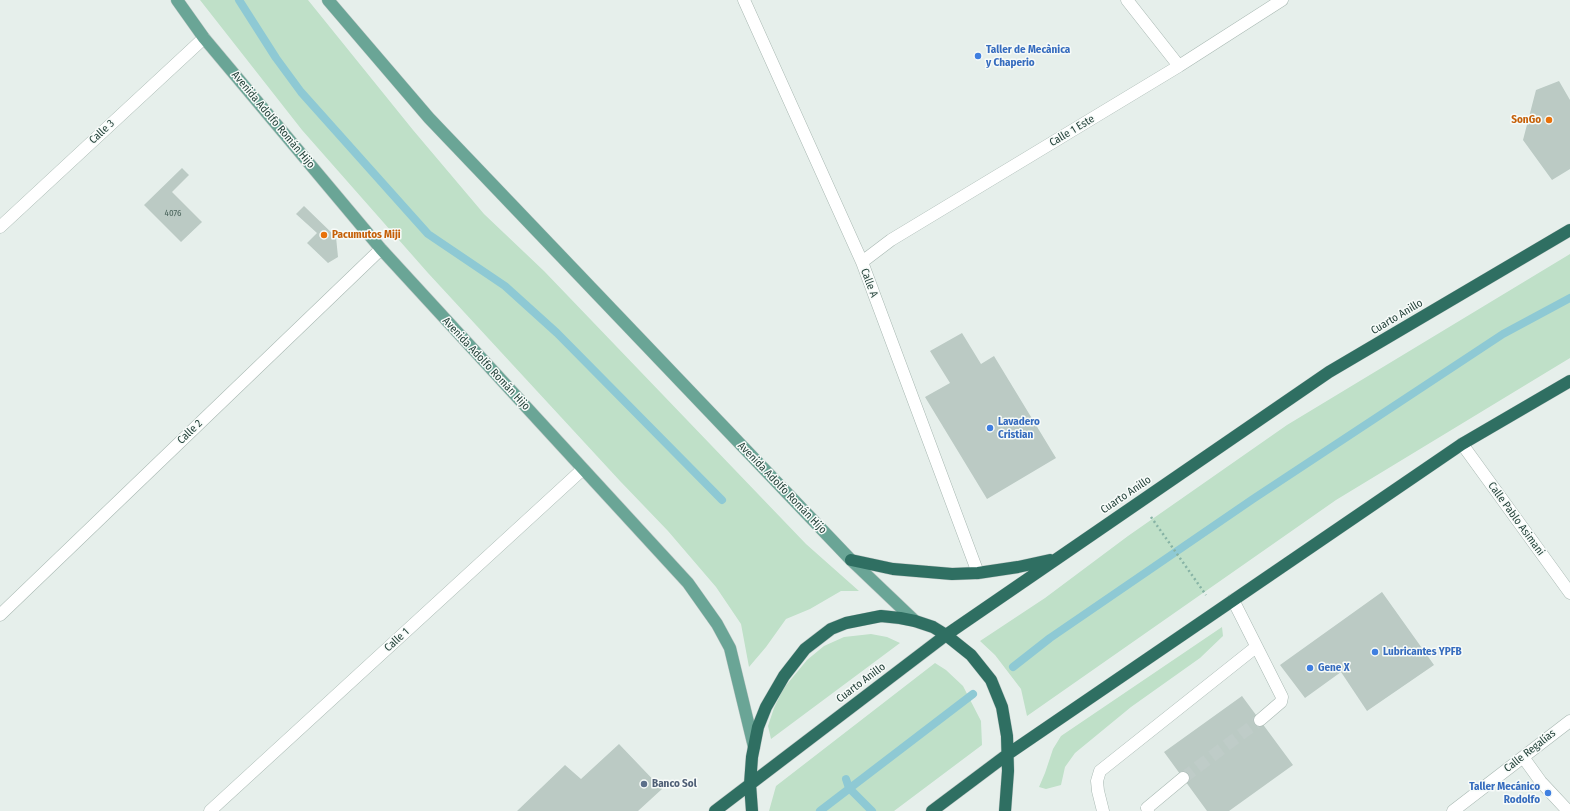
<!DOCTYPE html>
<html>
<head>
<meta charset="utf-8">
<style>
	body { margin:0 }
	canvas { display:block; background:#e6efeb }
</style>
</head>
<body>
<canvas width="1570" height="811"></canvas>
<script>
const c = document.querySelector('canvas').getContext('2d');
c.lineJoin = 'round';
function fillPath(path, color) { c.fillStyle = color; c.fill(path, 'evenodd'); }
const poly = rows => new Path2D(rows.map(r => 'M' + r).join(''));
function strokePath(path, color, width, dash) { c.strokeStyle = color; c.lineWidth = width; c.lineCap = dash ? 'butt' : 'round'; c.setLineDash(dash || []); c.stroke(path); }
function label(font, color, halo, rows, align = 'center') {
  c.font = font + ' "Fira Sans Condensed",sans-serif'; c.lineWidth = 3; c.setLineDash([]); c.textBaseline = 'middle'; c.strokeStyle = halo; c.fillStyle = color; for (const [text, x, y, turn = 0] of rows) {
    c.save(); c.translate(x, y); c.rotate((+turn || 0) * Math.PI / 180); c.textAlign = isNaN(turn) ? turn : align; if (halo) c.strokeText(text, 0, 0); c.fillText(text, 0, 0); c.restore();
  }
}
fillPath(poly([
	[200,0,308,0,413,130,484,214,544,271,806,544,859,591,841,591,810,609,786,619,766,647,749,667,741,624,716,587,668,531,620,481,428,273,302,130],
	[1570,254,1570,358,1336,500,1027,716,1021,689,995,655,980,641,1045,598,1128,536,1287,425],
	[1222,627,1223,636,1200,658,1131,707,1075,753,1065,767,1061,785,1046,789,1039,787,1045,773,1053,749,1061,736],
	[871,634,887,637,900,643,771,739,768,726,774,708,783,689,807,660,824,646,844,637],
	[935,663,946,670,963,686,981,721,982,745,894,811,769,811,776,786]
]), '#bfe0c8');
strokePath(poly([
	[239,0,276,58,301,92,428,234,505,286,557,333,722,500],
	[1013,667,1050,638,1253,499,1503,334,1570,298],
	[846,779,849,788,872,811],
	[820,811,973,694]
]), '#8ec9d4', 8);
fillPath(poly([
	[1559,81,1570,100,1570,169,1552,180,1523,140,1536,90],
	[182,168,189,175,172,192,202,222,181,242,144,205],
	[304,206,336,237,338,257,328,263,307,243,317,233,296,214],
	[962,333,981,364,994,356,1056,458,987,499,925,397,950,383,930,351],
	[1382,592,1434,665,1367,711,1341,672,1305,698,1280,665],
	[1242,696,1293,765,1229,811,1207,811,1164,752],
	[619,744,662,789,638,811,517,811,565,765,581,779]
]), '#bbcac4');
strokePath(poly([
	[1183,778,1260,720]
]), '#bfccc8', 12, [12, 6]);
const minor = poly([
	[744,0,862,262,978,573],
	[1127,0,1179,66],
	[0,227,204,38],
	[862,262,891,240,1179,66,1282,0],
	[1462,444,1570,593],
	[1233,600,1282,697,1281,702,1260,720],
	[0,615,381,249],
	[1523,757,1541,782,1568,811],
	[210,811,583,469],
	[1103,811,1098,791,1097,781,1100,771,1256,647],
	[1148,811,1147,808,1183,778],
	[1453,811,1570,721]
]);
const major = poly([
	[177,0,204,38,381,249,688,583,717,624,730,648,754,747],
	[328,0,429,118,851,560,915,621]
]);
const highway = poly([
	[851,560,893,569,952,574,978,573,1018,567,1050,560],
	[715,811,946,635,1329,372,1570,230],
	[752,811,750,784,752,757,758,727,766,707,784,676,805,649,831,629,846,623,881,616,900,618,915,621,933,627,946,635,971,655,991,680,1002,707,1007,736,1008,771,1005,811],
	[932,811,1008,754,1462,444,1570,381]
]);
strokePath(minor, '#a8b8b2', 13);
strokePath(major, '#c2cac8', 13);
strokePath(highway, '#c2cac8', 13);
strokePath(poly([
	[1151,517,1206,595]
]), '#86b3a5', 2.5, [2, 3]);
strokePath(minor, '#fff', 12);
strokePath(major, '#6aa596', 12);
strokePath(highway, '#2f6f62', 12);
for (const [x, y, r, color] of [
	[978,56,4,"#3f7fe0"],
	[1549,120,4,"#e8710a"],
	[324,235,4,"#e8710a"],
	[990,428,4,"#3f7fe0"],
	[1375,652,4,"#3f7fe0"],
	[1310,668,4,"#3f7fe0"],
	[644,784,4,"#5c6f8a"],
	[1548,793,4,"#3f7fe0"]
]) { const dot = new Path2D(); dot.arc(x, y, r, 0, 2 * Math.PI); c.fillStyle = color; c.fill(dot); strokePath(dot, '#f7fbf9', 1.5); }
label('9px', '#4a645c', null, [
	["4076",173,213]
]);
label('bold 11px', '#366cbe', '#f7fbf9', [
	["Taller de Mecànica",986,50],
	["y Chaperio",986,63],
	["Lavadero",998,422],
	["Cristian",998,435],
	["Lubricantes YPFB",1383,652],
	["Gene X",1318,668],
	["Taller Mecánico",1540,787,"right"],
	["Rodolfo",1540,800,"right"]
], 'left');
label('11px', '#24423a', '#f7fbf9', [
	["Avenida Adolfo Román Hijo",273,120,50],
	["Calle 1 Este",1072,131,-31],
	["Calle 3",102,132,-43],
	["Calle A",869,283,69],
	["Cuarto Anillo",1397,317,-31],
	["Avenida Adolfo Román Hijo",486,364,47],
	["Calle 2",190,432,-44],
	["Avenida Adolfo Román Hijo",782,488,46],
	["Cuarto Anillo",1126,495,-34],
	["Calle Pablo Asimani",1516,519,54],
	["Calle 1",397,640,-42],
	["Cuarto Anillo",861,683,-37],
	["Calle Regalías",1530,751,-38]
]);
label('bold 11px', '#c56008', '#f7fbf9', [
	["SonGo",1541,120],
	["Pacumutos Miji",332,235,"left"]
], 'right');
label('bold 11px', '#4e5e75', '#f7fbf9', [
	["Banco Sol",652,784]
], 'left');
</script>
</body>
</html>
